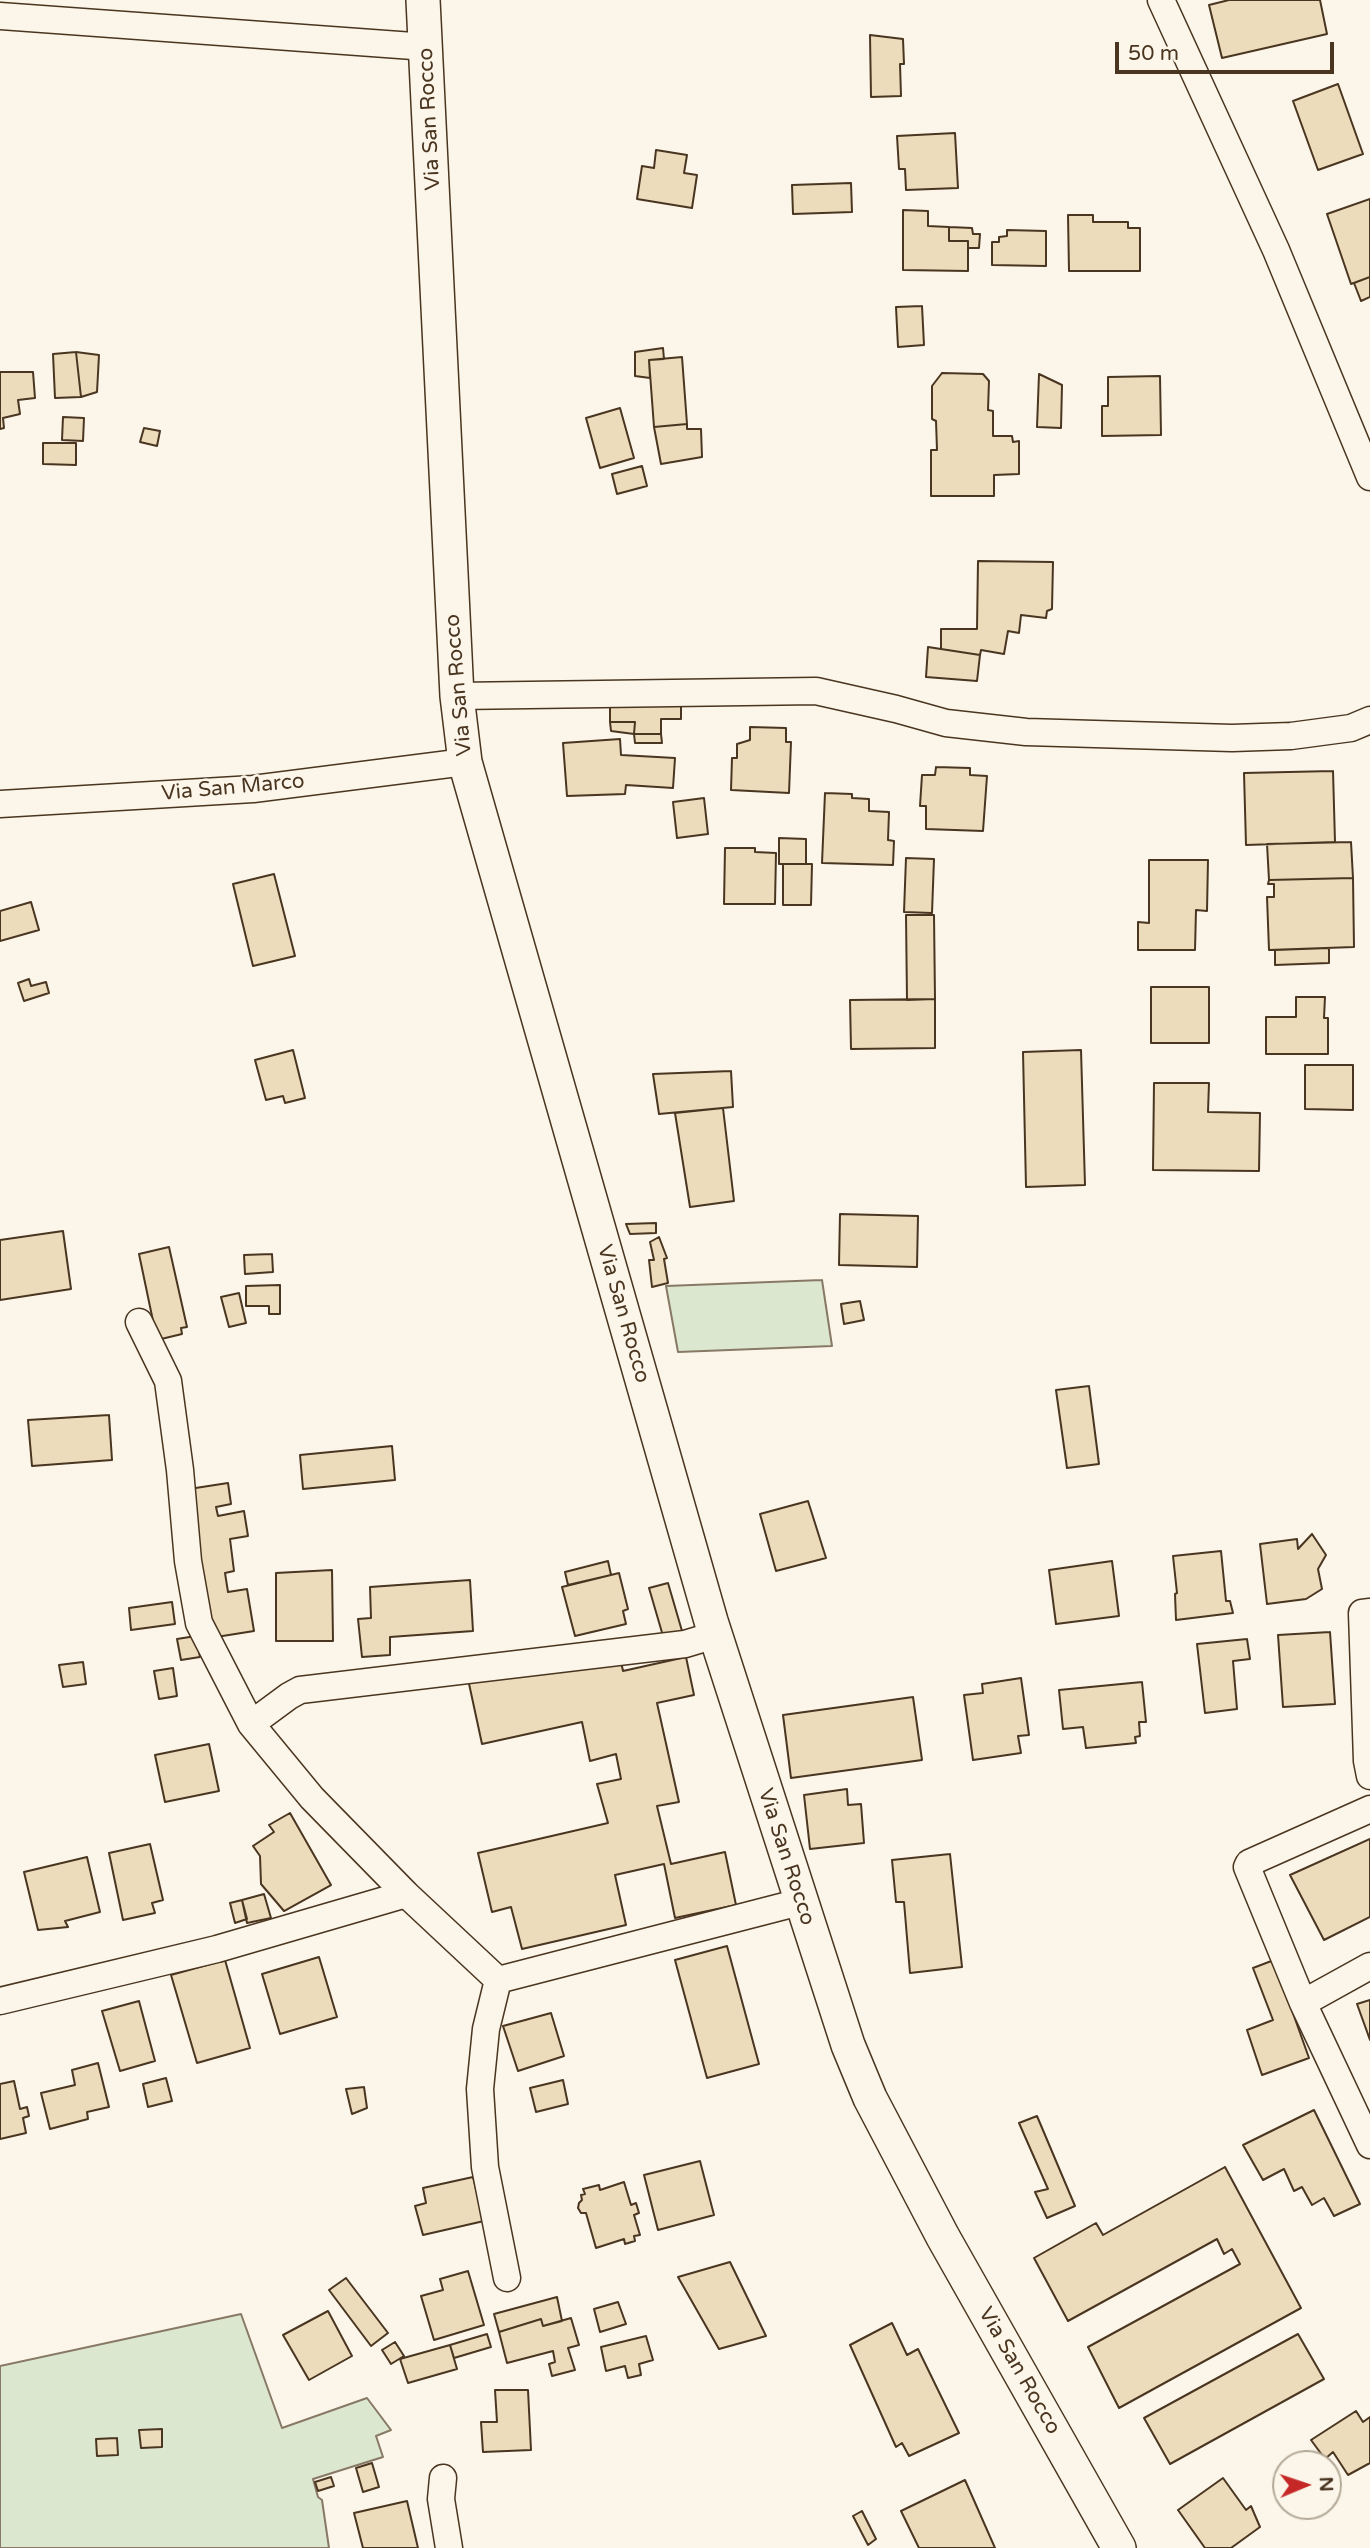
<!DOCTYPE html>
<html>
<head>
<meta charset="utf-8">
<style>
	body { margin:0 }
	#map { position:relative; width:1370px; height:2548px; overflow:hidden; background:#fbf6e9; font-family:"Varela Round",sans-serif }
	canvas { display:block }
	.north { position:absolute; left:1272px; top:2450px; width:70px; height:70px; box-sizing:border-box; background:#fbf6e9; border:2px solid #b4a999; border-radius:50%; rotate:88deg; font-size:19px; font-weight:700; line-height:28px; text-align:center; color:#4a3520 }
	.north::after { content:''; display:block; margin:auto; width:24px; height:32px; background:#c62828; clip-path:polygon(50% 0,100% 100%,50% 72%,0 100%) }
	.scale { position:absolute; left:1115px; top:42px; width:219px; height:32px; box-sizing:border-box; border:4px solid #4a3520; border-top:0; padding-left:9px; font-size:21px; line-height:24px; white-space:nowrap; color:#4a3520; -webkit-text-stroke:5px #fbf6e9; paint-order:stroke }
</style>
</head>
<body>
<div id="map">
<canvas width="1370" height="2548"></canvas>
<div class="north">N</div>
<div class="scale">50 m</div>
</div>
<script>
const c = document.querySelector('canvas').getContext('2d');
c.lineJoin = 'round';
function fillPath(path, color) { c.fillStyle = color; c.fill(path, 'evenodd'); }
const poly = rows => new Path2D(rows.map(r => 'M' + r).join(''));
function strokePath(path, color, width, dash) { c.strokeStyle = color; c.lineWidth = width; c.lineCap = dash ? 'butt' : 'round'; c.setLineDash(dash || []); c.stroke(path); }
function label(font, color, halo, rows, align = 'center') {
  c.font = font + ' "Varela Round",sans-serif'; c.lineWidth = 5; c.setLineDash([]); c.textBaseline = 'middle'; c.strokeStyle = halo; c.fillStyle = color; for (const [text, x, y, turn = 0] of rows) {
    c.save(); c.translate(x, y); c.rotate((+turn || 0) * Math.PI / 180); c.textAlign = isNaN(turn) ? turn : align; if (halo) c.strokeText(text, 0, 0); c.fillText(text, 0, 0); c.restore();
  }
}
const green = poly([
	[822,1280,832,1346,678,1352,666,1286,822,1280],
	[241,2314,282,2428,367,2398,391,2430,376,2436,383,2457,313,2479,318,2497,322,2500,329,2548,0,2548,0,2366,241,2314]
]);
fillPath(green, '#dce7d0');
strokePath(green, '#887966', 2);
const building = poly([
	[1229,0,1320,0,1327,34,1222,58,1209,5,1229,0],
	[870,35,903,39,904,64,900,64,901,96,871,97,870,35],
	[1338,84,1363,154,1318,170,1293,101,1338,84],
	[955,133,958,188,906,190,905,169,899,169,897,136,955,133],
	[656,150,687,155,684,173,697,175,692,208,637,199,642,166,654,168,656,150],
	[851,183,852,212,793,214,792,185,851,183],
	[1370,199,1370,277,1351,284,1327,214,1370,199],
	[903,210,928,211,928,226,949,227,949,241,968,241,968,271,903,270,903,210],
	[1068,215,1093,215,1093,222,1128,222,1128,228,1140,228,1140,271,1069,271,1068,215],
	[949,227,972,228,973,234,980,234,979,248,968,248,968,241,949,241,949,227],
	[1007,230,1046,231,1046,266,992,265,992,242,999,242,999,237,1007,236,1007,230],
	[1370,277,1370,297,1361,301,1354,283,1370,277],
	[922,306,924,345,898,347,896,307,922,306],
	[663,348,664,359,649,360,650,378,635,376,635,352,663,348],
	[76,352,99,355,97,392,81,397,76,352],
	[76,352,81,397,55,398,53,354,76,352],
	[682,357,687,424,654,427,649,360,682,357],
	[0,372,33,372,35,398,18,400,20,414,3,418,4,428,0,429,0,372],
	[942,373,983,374,989,381,988,410,993,411,993,436,1012,436,1013,442,1019,441,1019,474,994,475,994,496,931,496,931,450,937,450,936,421,932,419,932,386,942,373],
	[1039,374,1062,385,1061,428,1037,427,1039,374],
	[1160,376,1161,435,1102,436,1102,406,1108,406,1108,377,1160,376],
	[620,408,634,458,600,468,586,418,620,408],
	[63,417,84,418,83,441,62,440,63,417],
	[687,424,687,429,701,429,702,457,661,464,654,427,687,424],
	[144,428,160,431,157,446,140,442,144,428],
	[43,443,76,443,76,465,43,464,43,443],
	[642,466,647,486,617,494,612,474,642,466],
	[978,561,1053,562,1052,609,1047,611,1046,618,1021,615,1019,633,1008,631,1004,654,981,650,980,655,941,649,941,629,977,629,978,561],
	[928,647,980,655,977,681,926,677,928,647],
	[610,698,681,700,681,719,661,719,661,734,634,734,635,722,610,722,610,698],
	[610,722,635,722,634,734,611,731,610,722],
	[750,727,786,728,786,742,791,742,789,793,731,790,732,758,737,758,737,744,750,740,750,727],
	[634,734,661,734,662,743,635,743,634,734],
	[620,739,621,755,675,758,673,788,626,785,625,794,567,796,563,743,620,739],
	[936,767,970,768,970,775,987,776,983,831,926,829,926,806,920,806,922,775,935,775,936,767],
	[1333,771,1335,842,1246,845,1244,773,1333,771],
	[825,793,852,794,852,798,869,799,869,811,889,812,888,840,894,841,893,865,822,863,825,793],
	[704,798,708,834,677,838,673,802,704,798],
	[779,838,806,839,806,864,779,864,779,838],
	[1351,842,1353,878,1269,880,1267,844,1351,842],
	[725,848,755,848,755,852,776,853,775,904,724,904,725,848],
	[906,858,934,859,932,913,904,912,906,858],
	[1149,860,1208,860,1207,911,1196,910,1195,950,1138,950,1138,922,1149,923,1149,860],
	[783,864,812,864,811,905,783,905,783,864],
	[274,874,295,956,253,966,233,884,274,874],
	[1353,878,1354,947,1269,950,1267,897,1274,897,1274,884,1268,884,1269,880,1353,878],
	[31,902,39,930,0,941,0,911,31,902],
	[906,915,934,915,935,999,907,1000,906,915],
	[1329,948,1329,963,1275,965,1275,950,1329,948],
	[29,979,31,986,46,982,49,993,24,1001,18,983,29,979],
	[1151,987,1209,987,1209,1043,1151,1043,1151,987],
	[1296,997,1325,997,1324,1018,1328,1018,1328,1054,1266,1054,1266,1017,1296,1017,1296,997],
	[935,999,935,1048,851,1049,850,1000,935,999],
	[293,1050,305,1098,285,1103,283,1096,266,1100,255,1060,293,1050],
	[1081,1050,1085,1185,1026,1187,1023,1052,1081,1050],
	[1305,1065,1353,1065,1353,1110,1305,1109,1305,1065],
	[731,1071,733,1107,659,1114,653,1074,731,1071],
	[1154,1083,1209,1083,1208,1112,1260,1113,1259,1171,1153,1170,1154,1083],
	[723,1108,734,1201,690,1207,675,1113,723,1108],
	[840,1214,918,1216,917,1267,839,1265,840,1214],
	[656,1223,656,1233,630,1234,626,1224,656,1223],
	[63,1231,71,1289,0,1300,0,1240,63,1231],
	[659,1237,667,1258,664,1259,668,1283,652,1287,649,1260,654,1260,650,1242,659,1237],
	[169,1247,187,1327,181,1328,182,1334,157,1340,139,1254,169,1247],
	[272,1254,273,1272,245,1274,244,1255,272,1254],
	[280,1285,280,1314,269,1314,269,1306,246,1306,246,1286,280,1285],
	[239,1293,246,1323,229,1327,221,1297,239,1293],
	[860,1301,864,1320,844,1324,841,1304,860,1301],
	[1089,1386,1099,1464,1067,1468,1056,1390,1089,1386],
	[109,1415,112,1460,32,1466,28,1420,109,1415],
	[392,1446,395,1480,303,1489,300,1455,392,1446],
	[228,1483,231,1504,216,1507,218,1516,244,1511,248,1536,230,1539,234,1571,225,1573,228,1592,247,1589,254,1631,210,1638,189,1489,228,1483],
	[808,1501,826,1558,776,1571,760,1514,808,1501],
	[1312,1534,1326,1555,1318,1569,1322,1589,1306,1599,1267,1604,1260,1544,1297,1539,1298,1549,1312,1534],
	[1221,1551,1226,1601,1230,1601,1233,1613,1176,1620,1175,1594,1177,1593,1173,1556,1221,1551],
	[608,1561,611,1575,568,1585,565,1572,608,1561],
	[1112,1561,1119,1616,1056,1624,1049,1570,1112,1561],
	[332,1570,333,1641,276,1641,276,1573,332,1570],
	[619,1573,628,1609,623,1611,626,1624,575,1636,562,1587,619,1573],
	[470,1580,473,1631,390,1637,390,1655,362,1657,358,1619,371,1618,370,1587,470,1580],
	[668,1583,682,1631,663,1636,649,1588,668,1583],
	[172,1602,175,1624,131,1630,129,1608,172,1602],
	[1330,1632,1335,1704,1283,1707,1278,1635,1330,1632],
	[196,1636,200,1657,181,1660,177,1639,196,1636],
	[1247,1639,1250,1659,1233,1661,1237,1709,1205,1713,1197,1644,1247,1639],
	[620,1657,623,1671,686,1657,694,1695,657,1703,679,1802,657,1806,671,1864,725,1852,736,1905,675,1918,664,1864,615,1875,626,1925,522,1949,511,1907,492,1912,478,1853,608,1823,597,1784,621,1779,616,1754,590,1761,582,1722,482,1744,468,1679,620,1657],
	[83,1662,86,1684,63,1687,59,1665,83,1662],
	[173,1668,177,1696,159,1699,154,1671,173,1668],
	[1021,1678,1029,1735,1018,1736,1021,1753,973,1760,964,1695,983,1693,982,1684,1021,1678],
	[1142,1682,1146,1722,1139,1722,1140,1736,1135,1737,1136,1743,1086,1748,1083,1727,1063,1729,1059,1690,1142,1682],
	[913,1697,922,1760,791,1778,783,1715,913,1697],
	[209,1744,219,1791,165,1802,155,1755,209,1744],
	[847,1789,848,1805,861,1804,864,1843,810,1849,804,1795,847,1789],
	[290,1813,331,1885,284,1911,261,1884,260,1856,253,1846,274,1832,269,1825,290,1813],
	[1370,1839,1370,1917,1324,1940,1290,1875,1370,1839],
	[150,1844,163,1900,152,1903,155,1913,123,1920,109,1853,150,1844],
	[950,1854,962,1967,910,1973,904,1902,896,1902,892,1860,950,1854],
	[87,1857,100,1912,65,1921,68,1927,38,1930,24,1872,87,1857],
	[264,1894,271,1918,247,1923,242,1900,264,1894],
	[242,1900,247,1919,235,1923,230,1903,242,1900],
	[727,1946,759,2064,707,2078,675,1960,727,1946],
	[319,1957,337,2017,280,2034,262,1974,319,1957],
	[225,1960,250,2048,197,2063,171,1975,225,1960],
	[1274,1960,1309,2058,1262,2075,1247,2030,1273,2020,1253,1968,1274,1960],
	[1370,2000,1370,2040,1357,2004,1370,2000],
	[139,2001,155,2061,120,2071,102,2011,139,2001],
	[551,2013,564,2056,518,2071,503,2026,551,2013],
	[98,2063,109,2107,87,2112,88,2119,50,2129,41,2093,75,2085,72,2070,98,2063],
	[166,2078,172,2101,148,2107,143,2084,166,2078],
	[563,2080,568,2104,536,2112,530,2088,563,2080],
	[14,2081,20,2109,27,2107,29,2116,23,2118,26,2133,0,2139,0,2084,14,2081],
	[364,2087,367,2108,352,2114,346,2089,364,2087],
	[1314,2110,1360,2204,1334,2216,1324,2198,1312,2205,1302,2187,1294,2191,1284,2169,1263,2180,1243,2145,1314,2110],
	[1037,2116,1075,2206,1047,2218,1035,2192,1048,2189,1019,2123,1037,2116],
	[700,2161,714,2215,658,2230,644,2175,700,2161],
	[1225,2167,1301,2308,1119,2408,1088,2347,1240,2264,1232,2249,1224,2254,1217,2239,1068,2321,1034,2258,1096,2223,1103,2235,1225,2167],
	[473,2177,484,2221,423,2235,415,2206,426,2203,423,2188,473,2177],
	[624,2182,631,2205,636,2203,639,2213,634,2215,640,2235,634,2236,635,2241,625,2244,624,2239,596,2248,586,2213,581,2213,578,2208,579,2203,582,2200,581,2195,585,2194,583,2189,599,2185,600,2190,624,2182],
	[730,2262,766,2336,719,2349,678,2277,730,2262],
	[468,2271,484,2325,434,2340,421,2296,443,2290,440,2279,468,2271],
	[346,2278,388,2333,371,2346,329,2290,346,2278],
	[557,2297,562,2321,543,2326,541,2319,499,2332,494,2314,557,2297],
	[618,2302,626,2324,600,2332,594,2309,618,2302],
	[328,2311,352,2356,309,2380,283,2335,328,2311],
	[571,2318,579,2345,568,2348,575,2370,552,2376,549,2364,555,2362,553,2351,507,2363,499,2332,541,2319,543,2326,571,2318],
	[892,2323,907,2355,918,2349,959,2433,909,2456,902,2443,896,2447,850,2345,892,2323],
	[487,2334,491,2347,454,2358,450,2345,487,2334],
	[1298,2334,1324,2379,1170,2464,1144,2418,1298,2334],
	[646,2336,653,2360,639,2364,641,2375,628,2378,625,2366,606,2371,601,2347,646,2336],
	[395,2342,404,2356,391,2364,382,2350,395,2342],
	[450,2345,457,2369,408,2383,400,2359,450,2345],
	[495,2390,528,2390,531,2450,483,2452,481,2422,497,2422,495,2390],
	[1356,2411,1363,2422,1370,2417,1370,2463,1348,2475,1333,2452,1325,2459,1311,2440,1356,2411],
	[162,2429,162,2447,141,2448,139,2430,162,2429],
	[117,2438,118,2455,97,2456,96,2439,117,2438],
	[372,2463,379,2487,363,2492,356,2468,372,2463],
	[331,2477,334,2486,318,2491,315,2482,331,2477],
	[1223,2478,1246,2510,1251,2506,1260,2527,1231,2548,1205,2548,1178,2510,1223,2478],
	[965,2480,995,2548,919,2548,901,2511,965,2480],
	[407,2501,418,2548,363,2548,354,2513,407,2501],
	[862,2511,876,2539,868,2545,853,2516,862,2511]
]);
fillPath(building, '#ecdcbc');
strokePath(building, '#4a3520', 2);
const minor = poly([
	[1161,0,1276,250,1370,477],
	[0,16,427,47],
	[457,696,816,691,896,709,946,723,1026,732,1232,738,1291,736,1351,728,1370,720],
	[0,804,253,789,465,762],
	[139,1322,168,1381,180,1470,188,1561,199,1623,251,1724,312,1798,406,1894,498,1980,800,1902],
	[1370,1612,1362,1613,1367,1761,1370,1776],
	[251,1724,289,1696,300,1690,685,1644,715,1635],
	[1370,1809,1249,1863,1247,1867,1303,2003,1370,2145],
	[498,1980,486,2029,480,2089,485,2167,507,2278],
	[0,2001,217,1949,406,1894],
	[1303,2003,1370,1966],
	[443,2478,441,2499,449,2548]
]);
const tertiary = poly([
	[423,0,457,696,465,762,711,1621,848,2045,870,2098,943,2237,1119,2548]
]);
strokePath(minor, '#4a3520', 29);
strokePath(tertiary, '#4a3520', 36);
strokePath(minor, '#fbf6e9', 26);
strokePath(tertiary, '#fbf6e9', 33);
label('21px', '#4a3520', '#fbf6e9', [
	["Via San Rocco",430,119,-93],
	["Via San Rocco",459,685,-95],
	["Via San Marco",233,788,-5],
	["Via San Rocco",623,1314,74],
	["Via San Rocco",786,1857,72],
	["Via San Rocco",1019,2371,60]
]);
</script>
</body>
</html>
